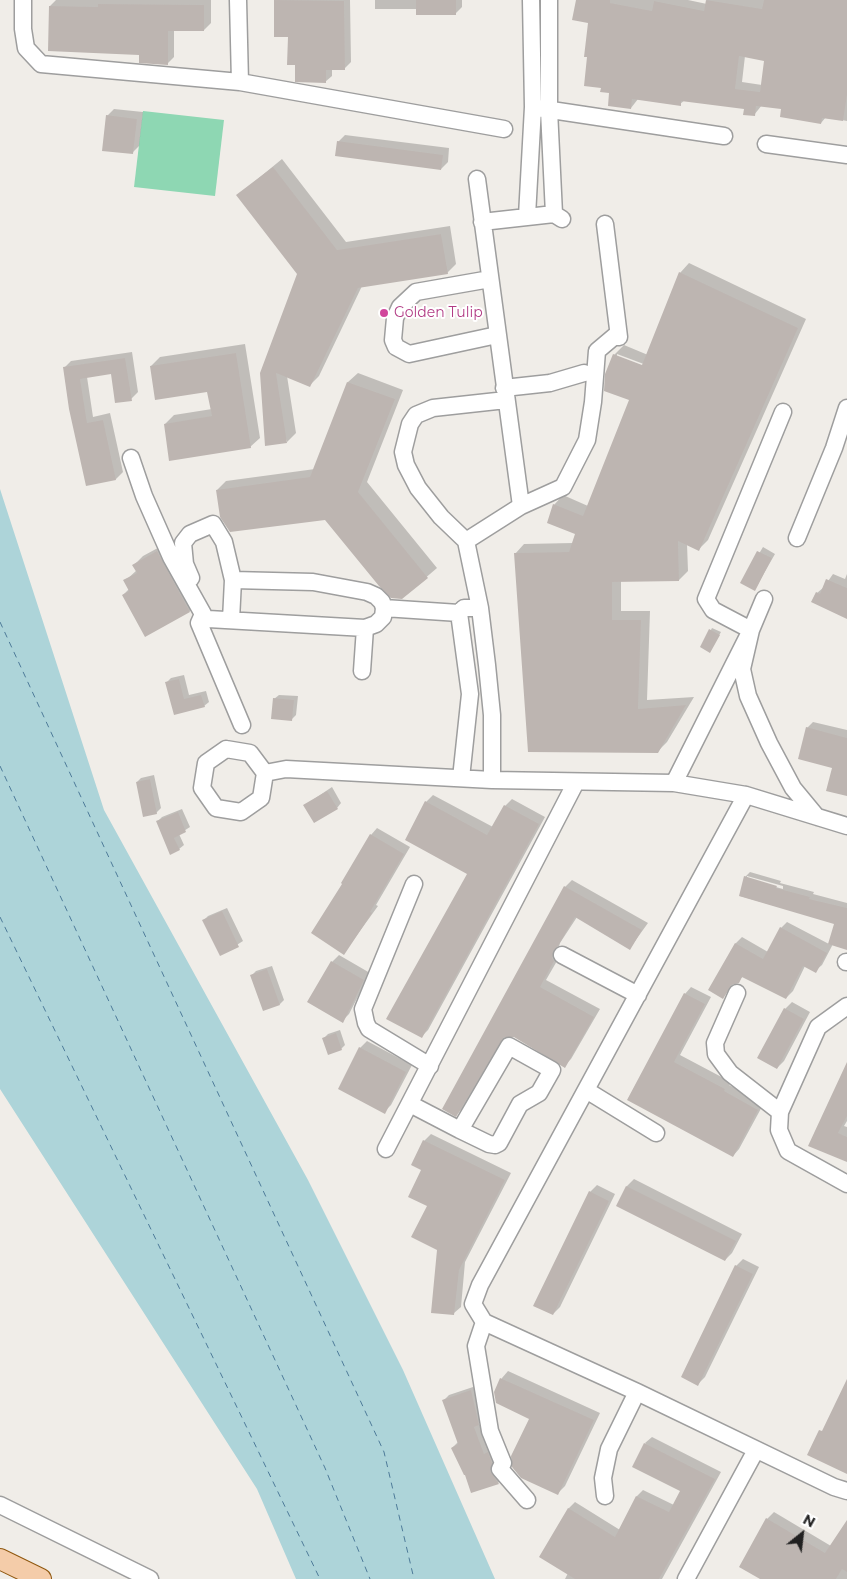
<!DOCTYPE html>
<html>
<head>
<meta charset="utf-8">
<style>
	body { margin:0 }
	#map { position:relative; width:847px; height:1579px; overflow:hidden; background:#f0ede8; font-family:Montserrat,sans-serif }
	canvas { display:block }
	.north { position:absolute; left:777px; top:1509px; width:50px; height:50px; -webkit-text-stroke:4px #fff; paint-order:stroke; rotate:29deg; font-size:14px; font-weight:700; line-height:20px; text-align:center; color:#212121 }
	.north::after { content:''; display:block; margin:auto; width:18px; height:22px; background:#212121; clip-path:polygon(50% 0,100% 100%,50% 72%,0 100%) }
</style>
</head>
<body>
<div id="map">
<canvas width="847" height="1579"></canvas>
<div class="north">N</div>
</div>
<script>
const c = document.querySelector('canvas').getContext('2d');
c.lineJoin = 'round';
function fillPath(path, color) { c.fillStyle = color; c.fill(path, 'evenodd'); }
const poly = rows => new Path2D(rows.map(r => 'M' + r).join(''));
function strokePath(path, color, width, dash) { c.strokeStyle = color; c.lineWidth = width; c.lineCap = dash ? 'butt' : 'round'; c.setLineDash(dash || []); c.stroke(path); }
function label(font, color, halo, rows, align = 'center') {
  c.font = font + ' Montserrat,sans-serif'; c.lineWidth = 4; c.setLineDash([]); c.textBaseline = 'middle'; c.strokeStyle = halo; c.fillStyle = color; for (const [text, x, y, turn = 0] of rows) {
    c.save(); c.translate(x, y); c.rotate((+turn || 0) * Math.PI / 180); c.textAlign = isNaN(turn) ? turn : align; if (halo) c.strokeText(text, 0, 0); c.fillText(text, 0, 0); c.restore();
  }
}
fillPath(poly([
	[143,111,224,120,215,196,134,187]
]), '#8ed7b3');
fillPath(poly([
	[0,489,104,810,308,1180,403,1370,495,1579,296,1579,257,1489,0,1089]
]), '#add4d9');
fillPath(poly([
	[56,0,211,0,211,23,204,30,174,30,174,57,167,64,140,54,50,6],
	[276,0,350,0,351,62,344,69,332,69,332,76,325,82,296,64,289,36,275,36],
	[375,0,462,0,462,7,455,14,417,9,375,9],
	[577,0,688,0,707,4,707,0,847,0,847,121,826,117,821,123,783,108,762,105,754,115,745,108,685,100,680,104,638,99,631,108,611,92,590,22],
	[745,56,765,60,762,85,742,82],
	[114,109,143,112,139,146,132,153,107,116],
	[345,135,449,148,448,162,441,169,338,142],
	[282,159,346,242,450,226,456,264,447,273,362,286,319,376,310,385,287,376,296,433,287,442,262,373,299,274,238,195],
	[689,263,806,319,708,540,699,549,687,544,688,571,679,580,621,581,621,611,650,611,647,700,694,697,667,742,657,752,515,554,524,544,573,543,577,533,554,505,563,495,588,506,630,400,614,355,624,345,648,355,680,273],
	[617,354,649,366,648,369,617,357],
	[245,344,260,438,250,447,165,424,174,415,212,409,208,390,151,366,160,357],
	[132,352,138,392,131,399,112,373,87,377,93,417,110,413,123,472,116,479,87,485,64,368,71,361],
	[358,373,403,390,367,482,437,568,402,598,325,518,217,490,226,481,315,469,348,382],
	[167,543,199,602,190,611,145,635,123,595,129,589,125,581,137,570,134,565,143,556],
	[763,547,775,554,755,589,742,582],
	[833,574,845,579,847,574,847,617,817,593,824,587],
	[712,628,721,632,710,651,702,647],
	[184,675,189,695,206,691,209,702,204,706,175,714,167,682,171,678],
	[279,695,298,696,296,715,292,719,274,699],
	[813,722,847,730,847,794,833,767,807,728],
	[154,775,161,808,156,813,137,782,141,778],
	[332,787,341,803,337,808,305,805],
	[433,795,493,827,505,806,512,799,545,817,428,1030,421,1037,468,873,426,802],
	[182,809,190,827,179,834,184,845,179,849,157,822,162,817],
	[377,828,410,847,376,905,378,906,344,953,344,884,371,835],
	[750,872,781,881,780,883,814,892,813,894,847,903,847,949,833,944,822,965,815,971,805,966,793,991,786,998,744,976,734,983,723,998,710,990,736,943,742,937,768,952,781,928,787,922,829,944,835,923,740,896,745,877],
	[747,876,783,886,783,889,747,879],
	[572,880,648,923,630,948,577,917,560,943,558,950,561,954,546,980,600,1009,571,1059,564,1066,514,1036,507,1036,463,1108,456,1115,565,887],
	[227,908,243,941,221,955,204,920,208,916],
	[339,955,370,973,349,1014,342,1021,332,962],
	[272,966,284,1000,280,1004,264,1010,251,976,256,971],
	[691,987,711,997,680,1055,731,1082,729,1085,764,1103,739,1149,733,1156,628,1099,685,994],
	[792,1002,810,1012,784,1061,777,1068,785,1009],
	[340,1030,345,1045,341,1049,324,1038,328,1034],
	[367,1041,412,1065,391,1105,384,1112,360,1048],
	[847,1065,847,1121,844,1126,847,1127,847,1160,810,1145],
	[431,1134,511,1173,465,1262,461,1307,454,1313,422,1169,424,1141],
	[634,1179,742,1234,732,1253,725,1260,617,1205,627,1186],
	[597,1185,615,1194,560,1307,553,1314,590,1192],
	[743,1259,759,1267,705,1377,698,1384,736,1266],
	[508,1371,600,1413,565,1486,558,1493,531,1419,495,1392,502,1378],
	[476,1386,483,1419,479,1423,503,1478,498,1483,466,1473,452,1448,458,1442,444,1400,449,1395],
	[652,1437,721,1472,662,1579,565,1579,568,1573,568,1509,575,1502,620,1530,637,1496,643,1490,674,1505,682,1490,645,1443],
	[774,1512,831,1546,847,1525,847,1579,766,1579,740,1567,767,1519]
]), '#0003');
strokePath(poly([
	[0,622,384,1452,414,1579],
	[0,766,325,1468,370,1579],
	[0,917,320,1579]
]), '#4e7b99', 1, [6, 5]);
fillPath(poly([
	[274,0,344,1,345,70,326,70,326,83,295,82,295,65,287,65,288,37,274,37],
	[416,0,456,0,456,15,416,15],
	[576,0,610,0,610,3,652,11,654,1,704,11,706,0,762,9,764,0,847,0,847,95,843,121,822,118,821,124,780,117,781,109,756,106,755,116,743,115,744,109,681,101,681,106,632,99,631,109,608,106,609,93,600,92,601,88,584,86,587,57,584,57,588,23,572,20],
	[739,56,764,61,760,92,735,89],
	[98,4,204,5,204,31,168,31,168,65,139,63,139,55,48,51,49,6,98,7],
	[106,115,137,119,133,154,102,151],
	[337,141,443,155,441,170,335,156],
	[273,167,337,250,441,234,448,274,358,288,310,387,276,373,287,443,265,446,260,373,297,274,236,195],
	[679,272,798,328,699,551,678,541,679,581,612,582,612,620,641,620,638,709,686,705,658,753,528,752,514,553,569,552,575,534,547,523,553,504,583,516,629,400,604,391,605,374,613,354,642,365],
	[236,353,251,448,169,461,164,424,212,416,207,392,155,400,150,366],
	[125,358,132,401,115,403,111,374,80,379,87,423,103,420,116,480,86,486,69,409,63,367],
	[347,382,395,399,358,492,428,578,402,599,391,598,379,586,325,520,230,532,220,517,216,490,310,477],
	[157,551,190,612,145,637,122,595,129,591,123,580,137,573,132,565],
	[757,551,772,558,755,591,740,583],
	[826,579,847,588,847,619,811,602,816,592,820,594],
	[709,629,720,635,710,653,700,647],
	[179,679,184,699,201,695,205,707,174,715,165,682],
	[273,698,294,700,292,721,271,719],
	[806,727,847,738,847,796,826,791,832,768,798,759],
	[150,779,157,814,143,817,136,782],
	[327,791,338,809,314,823,303,805],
	[425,801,487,835,504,805,539,824,422,1038,386,1019,467,874,405,840],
	[178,812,186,832,174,838,180,850,170,855,156,821],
	[370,834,404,854,370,912,372,913,344,955,311,933,342,884,341,883],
	[744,876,777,886,776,888,810,897,809,899,847,908,847,950,828,944,834,924,739,896],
	[564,886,642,930,630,950,575,917,558,946,553,951,552,958,554,961,540,987,594,1017,565,1068,514,1037,504,1037,456,1117,442,1109],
	[222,911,239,947,220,956,202,920],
	[780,927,827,953,816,973,803,966,786,999,742,977,739,983,731,985,723,999,708,990,735,943,763,959],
	[331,961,364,980,343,1023,307,1002],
	[267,969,280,1005,263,1011,250,975],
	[684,993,705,1004,674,1062,725,1089,724,1091,758,1110,733,1157,627,1100],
	[784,1008,804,1019,777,1069,757,1058],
	[336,1033,342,1050,328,1055,322,1038],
	[359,1047,406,1072,385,1114,338,1089],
	[847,1062,847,1116,838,1133,847,1137,847,1162,808,1146],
	[423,1140,505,1180,459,1270,454,1315,431,1313,437,1250,411,1237,427,1206,408,1197,421,1170,411,1165],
	[626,1186,736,1241,725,1261,616,1206],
	[589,1191,609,1201,553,1315,533,1306],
	[735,1265,753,1274,698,1386,681,1377],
	[500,1378,594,1420,558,1495,521,1478,512,1467,511,1456,529,1419,496,1403,494,1392],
	[847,1379,847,1474,807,1455,819,1430,822,1431],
	[471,1390,479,1425,474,1427,484,1454,488,1452,492,1463,490,1471,499,1484,471,1493,465,1475,464,1475,451,1448,458,1444,442,1400],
	[644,1443,715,1479,659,1579,575,1579,539,1557,568,1508,615,1537,636,1496,669,1512,680,1491,632,1467],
	[766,1518,825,1553,847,1520,847,1572,842,1569,836,1579,760,1579,739,1567]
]), '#bdb5b1');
const minor = poly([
	[23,0,23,29,26,48,41,64,240,82,504,129],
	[238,0,240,82],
	[549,0,549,110,554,214],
	[538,108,724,136],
	[766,144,847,155],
	[477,179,521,506],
	[527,216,533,107,531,0],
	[482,222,554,214,562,219],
	[490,279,416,292,400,307,395,318,393,340,396,347,409,354,497,335],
	[504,388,550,383,584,373],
	[783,412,706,599,713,610,751,630,742,669,748,696,769,743,793,788,817,817],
	[131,458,144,496,171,557,203,614,199,623,242,725],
	[797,538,834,448,847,408],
	[466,541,521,506,563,487,587,440,593,402,597,351,616,335,619,337,605,224],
	[191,578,185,564,183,543,190,534,213,524,224,542,233,580,231,620],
	[384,608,459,613],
	[199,623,208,619,365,628,376,624,383,617,384,608,382,602,376,596,367,592,313,582,233,580],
	[362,671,365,628],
	[226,749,250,753,265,773,261,798,241,812,216,808,202,788,206,763,226,749],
	[265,773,286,769,492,780,674,783,746,795,847,826],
	[461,778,470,694,459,613,464,608,480,608],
	[492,780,492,715,487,665,480,608,466,541,441,517,418,488,406,465,403,452,410,424,416,415,433,408,506,400],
	[674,783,751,630,764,599],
	[746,795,480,1285,473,1304,484,1322,637,1392,834,1487,847,1491],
	[414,884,363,1009,366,1023,369,1029,430,1066],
	[562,955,638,995],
	[846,962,847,962],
	[737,993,715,1043,716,1054,730,1073,780,1112],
	[847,1006,818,1027,780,1112,779,1130,788,1151,847,1184],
	[586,1090,656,1133],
	[410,1104,460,1130,489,1144,495,1145,499,1143,520,1104,539,1093,552,1070,509,1046,460,1130],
	[386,1149,576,782],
	[484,1322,476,1346,490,1431,503,1463,500,1469,527,1500],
	[605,1496,603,1478,609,1449,637,1392],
	[0,1505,150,1579],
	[686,1579,756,1450]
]);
const major = poly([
	[0,1559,41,1579]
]);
strokePath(minor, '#9e9e9e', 19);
strokePath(major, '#8f570e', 22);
strokePath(minor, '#fff', 16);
strokePath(major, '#f4cca9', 20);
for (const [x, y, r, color] of [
	[384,313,5,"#d1479c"]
]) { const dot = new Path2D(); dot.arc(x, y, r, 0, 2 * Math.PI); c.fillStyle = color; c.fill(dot); strokePath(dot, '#fff', 2); }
label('14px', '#b23c85', '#fff', [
	["Golden Tulip",394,313]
], 'left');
</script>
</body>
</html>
